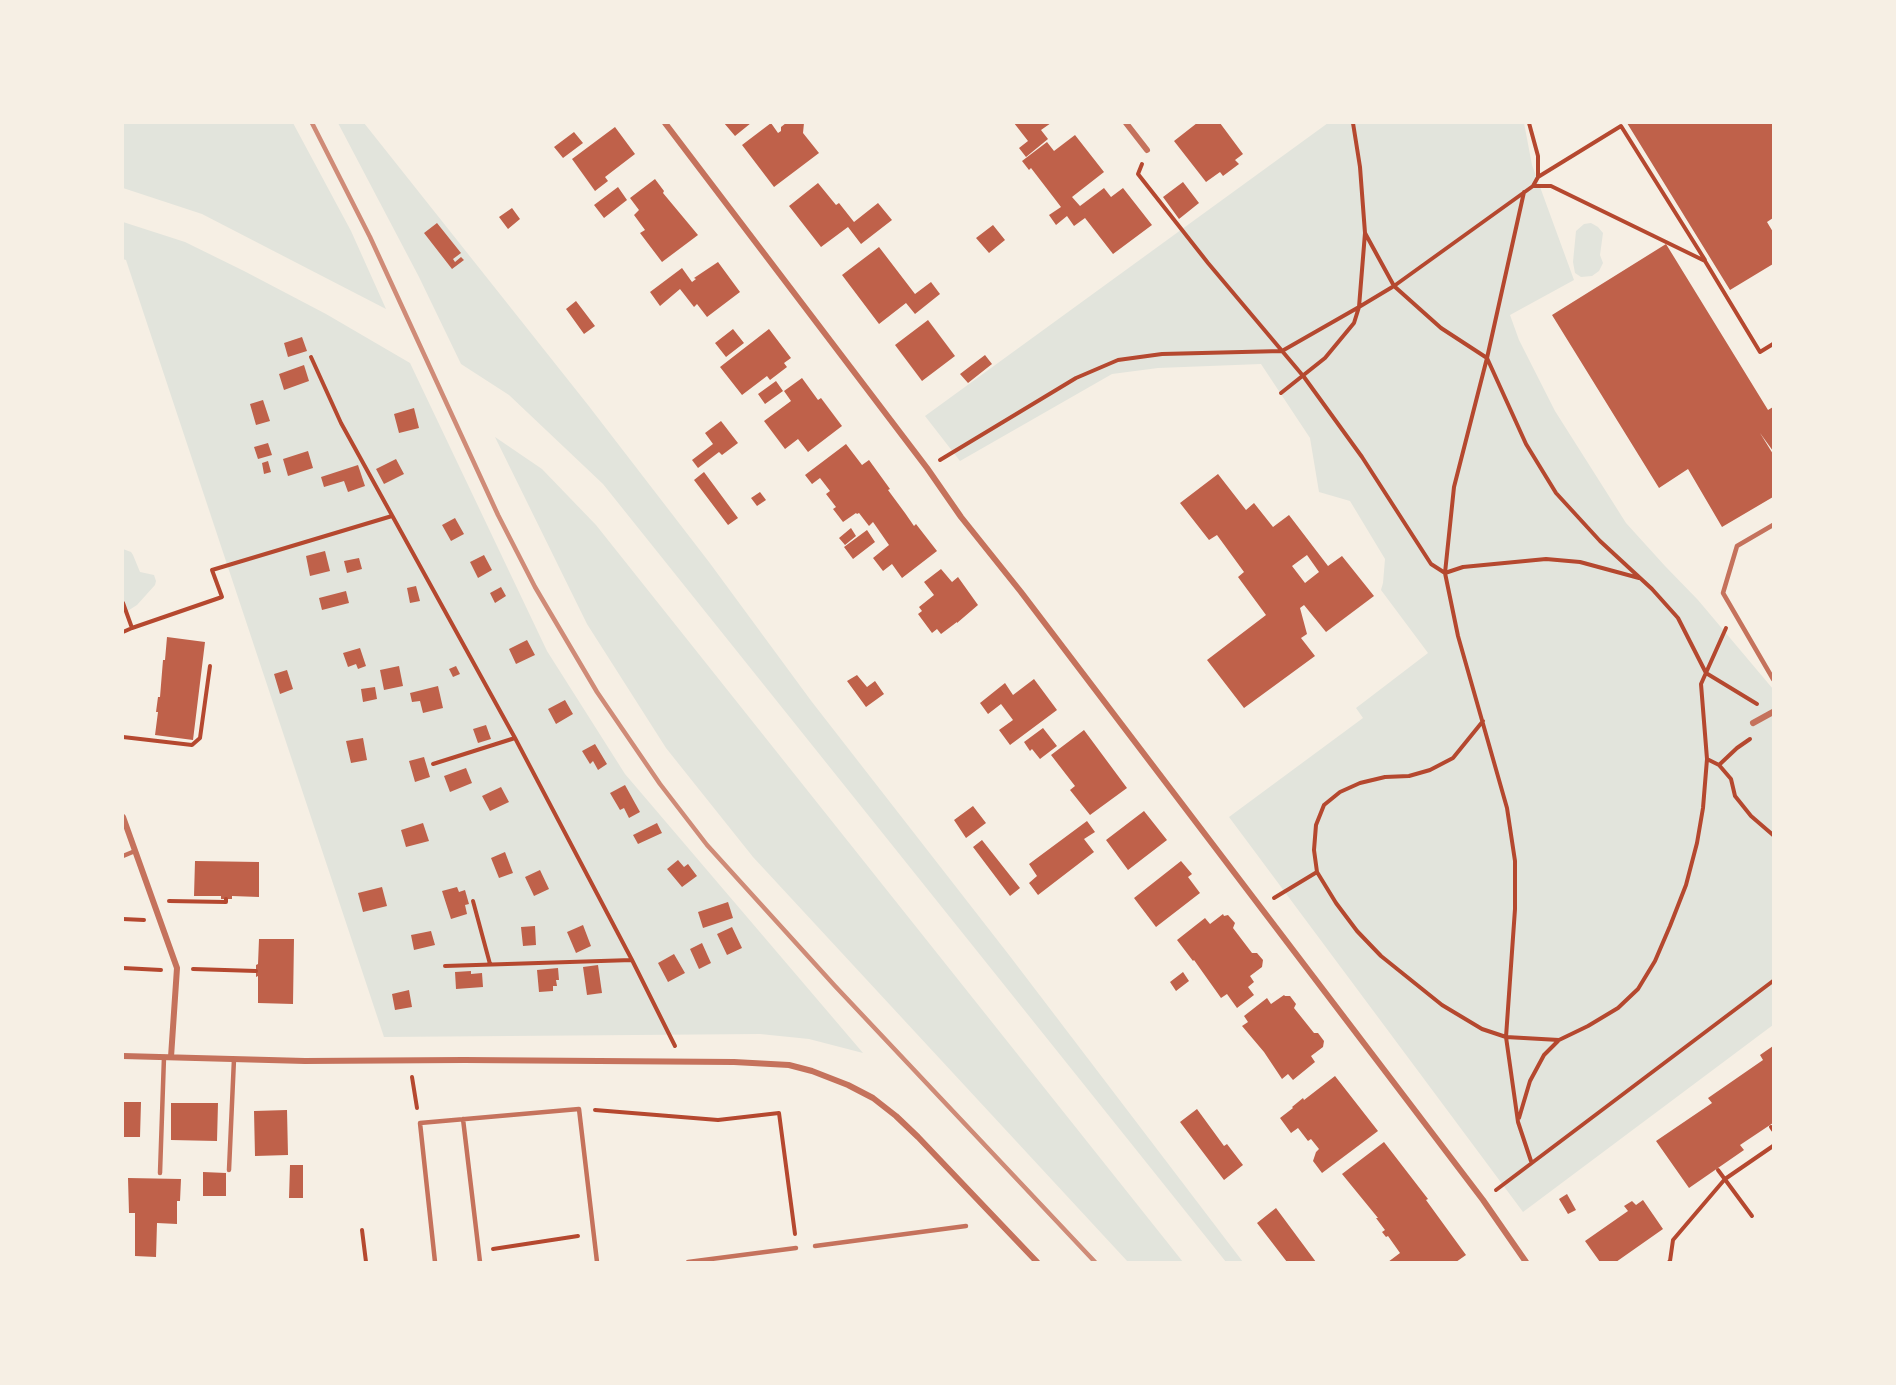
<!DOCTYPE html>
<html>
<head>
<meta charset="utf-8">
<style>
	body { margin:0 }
	#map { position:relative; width:1896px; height:1385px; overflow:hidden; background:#f6efe4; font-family:Merriweather,serif }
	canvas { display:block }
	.frame { position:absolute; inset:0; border:124px solid #f6efe4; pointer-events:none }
</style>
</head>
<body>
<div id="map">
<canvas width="1896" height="1385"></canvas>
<div class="frame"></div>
</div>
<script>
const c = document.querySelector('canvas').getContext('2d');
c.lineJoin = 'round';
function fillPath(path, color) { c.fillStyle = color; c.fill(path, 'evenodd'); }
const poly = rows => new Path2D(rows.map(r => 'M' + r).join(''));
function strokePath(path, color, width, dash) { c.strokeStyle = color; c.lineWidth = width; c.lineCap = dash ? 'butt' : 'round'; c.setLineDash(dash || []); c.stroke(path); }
fillPath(poly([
	[123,123,293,123,351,231,386,309,202,214,123,188],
	[338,123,364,123,588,405,709,562,812,702,1009,955,1243,1262,1226,1262,603,484,509,395,461,364,419,277],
	[1328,123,1524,123,1532,165,1574,280,1510,315,1519,340,1555,411,1626,523,1665,566,1698,600,1773,689,1773,1025,1523,1212,1229,817,1363,718,1356,708,1428,653,1381,590,1383,583,1385,559,1350,501,1319,492,1310,438,1261,364,1158,368,1112,374,960,461,925,416],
	[123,222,185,242,244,271,326,314,410,363,547,651,625,774,863,1053,809,1039,760,1034,384,1037,126,260,123,259],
	[1591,223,1598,227,1603,233,1600,255,1603,263,1599,271,1592,276,1581,277,1575,273,1573,262,1576,231,1584,224],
	[495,437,542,469,596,525,1183,1262,1128,1262,753,857,666,748,587,624],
	[123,549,131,552,133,555,140,572,154,575,156,581,155,585,137,605,126,612,123,603]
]), '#e2e4dc');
fillPath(poly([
	[724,123,751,123,735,136],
	[771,123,778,133,781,131,781,127,786,123,804,123,803,133,819,153,774,187,742,145],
	[1014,123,1051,123,1041,130,1048,139,1026,157,1019,148,1028,141],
	[1197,123,1220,123,1243,154,1235,160,1239,164,1223,176,1220,172,1206,182,1174,141],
	[1627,123,1773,123,1773,218,1767,222,1773,232,1773,264,1730,290],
	[615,127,635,154,605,177,608,181,595,191,572,159],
	[574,132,583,143,563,158,554,147],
	[1075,135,1104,172,1072,197,1080,206,1104,188,1111,197,1123,188,1152,225,1113,254,1085,218,1074,226,1067,216,1056,225,1049,215,1061,207,1031,168,1029,170,1022,161,1047,142,1054,151],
	[655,179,664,191,663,193,698,235,662,262,640,233,645,230,634,215,639,210,630,198],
	[1183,182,1199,203,1179,219,1163,197],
	[818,183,836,205,839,203,854,222,878,203,892,220,861,244,848,227,821,247,789,206],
	[618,187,627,200,604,218,594,205],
	[512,208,520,219,508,229,499,217],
	[437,223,461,253,453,259,455,262,461,257,464,260,452,269,424,233],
	[993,225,1005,240,989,253,976,238],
	[1666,244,1768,410,1773,407,1773,451,1760,433,1773,454,1773,497,1722,527,1688,469,1659,488,1552,315],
	[879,247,915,294,931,282,940,294,915,314,906,303,879,324,842,275],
	[718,262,740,292,707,317,697,304,694,307,680,289,660,306,650,292,682,268,692,282,696,279,694,278],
	[576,301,595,326,584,334,566,309],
	[928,320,955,356,922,381,895,345],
	[733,329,744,343,726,357,715,343],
	[769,329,791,358,784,363,787,367,770,380,767,376,742,395,720,367],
	[302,337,307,351,288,357,284,343],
	[985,355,992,364,968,383,960,374],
	[304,365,309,381,284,390,279,374],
	[802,378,818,400,821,398,842,426,808,452,798,439,785,449,764,421,791,401,784,391],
	[776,381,783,391,765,404,758,394],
	[263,400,270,421,256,425,250,404],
	[414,408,419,428,399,433,394,414],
	[721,421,738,443,722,455,719,452,698,468,692,460,713,444,705,433],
	[268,443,272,455,258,459,254,447],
	[846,444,862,465,869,460,890,489,888,490,905,513,914,526,916,524,937,551,902,578,892,564,883,571,873,558,889,545,873,522,869,526,859,513,857,514,856,513,843,522,833,509,836,507,826,494,830,491,820,478,812,484,805,475],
	[308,451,313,468,288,476,283,459],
	[396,459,404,474,384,484,376,469],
	[268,461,271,472,264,474,262,463],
	[358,465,365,486,348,492,344,481,324,487,321,477],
	[704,472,738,518,728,525,694,480],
	[1218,474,1246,510,1254,503,1273,527,1289,515,1328,566,1342,556,1374,596,1326,632,1304,605,1300,608,1307,634,1301,638,1315,656,1244,708,1207,660,1266,615,1238,577,1244,572,1217,535,1209,540,1180,503],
	[1307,555,1319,572,1305,583,1292,566],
	[760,492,766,500,757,506,751,498],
	[455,518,464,534,451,541,442,525],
	[851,528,856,536,845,545,839,538],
	[867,530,875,542,853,559,844,547],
	[325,551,330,571,310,576,306,556],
	[484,555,492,570,478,578,470,562],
	[359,558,362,569,347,573,344,561],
	[941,569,952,582,958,577,978,605,957,623,957,622,941,634,937,629,932,633,918,614,922,611,919,607,934,595,924,582],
	[416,586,420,601,410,603,407,588],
	[501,587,506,596,495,603,490,593],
	[346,591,349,603,322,610,319,598],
	[167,637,205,642,193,740,155,735,158,712,156,712,158,697,160,697,163,660,165,660],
	[527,640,535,655,516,664,509,649],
	[360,648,366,666,358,669,356,664,348,667,343,653],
	[399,666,403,686,384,690,380,670],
	[456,666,460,674,453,677,449,669],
	[287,670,293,689,280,694,274,674],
	[857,675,867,687,875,681,884,694,866,707,847,681],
	[1034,679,1057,710,1010,745,999,730,1013,720,1001,704,988,714,980,703,1005,683,1013,695],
	[438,686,443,708,423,713,420,701,412,702,410,693],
	[375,687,377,699,363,702,361,689],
	[565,700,573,714,556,724,548,709],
	[486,725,491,739,478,743,473,729],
	[1043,728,1057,746,1040,759,1032,749,1030,751,1024,742],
	[1084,730,1127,788,1090,815,1070,790,1075,786,1051,755],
	[363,738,367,760,351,763,346,741],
	[595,744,607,764,598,770,593,761,590,764,582,751],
	[424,757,430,777,415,782,409,761],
	[466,768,472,783,450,792,444,776],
	[625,785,640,812,629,818,624,808,620,810,610,793],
	[501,787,509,802,490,811,482,796],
	[973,806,986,823,966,838,954,820],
	[1144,811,1167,840,1128,870,1106,840],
	[1087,821,1095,832,1084,839,1094,852,1038,895,1029,883,1037,876,1029,864],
	[423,823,429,841,406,847,401,830],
	[657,823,662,833,638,844,633,835],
	[982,840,1020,888,1010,896,973,847],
	[505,852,513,873,499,878,491,858],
	[678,860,684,867,688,864,697,876,682,887,667,869],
	[195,861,259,862,259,897,232,896,232,899,221,899,221,896,194,896],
	[1181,861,1192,874,1188,877,1200,893,1156,927,1134,898],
	[540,870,549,889,534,896,525,877],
	[382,887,387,906,363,912,358,893],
	[457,887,459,892,465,890,469,904,465,905,467,914,451,919,442,891],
	[728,902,733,918,703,928,698,912],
	[1223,914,1224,916,1228,915,1235,923,1233,928,1252,953,1257,953,1263,960,1262,967,1250,976,1254,982,1248,987,1254,995,1237,1008,1227,994,1221,998,1194,960,1193,961,1177,940,1205,918,1210,924],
	[583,925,591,946,576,953,567,932],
	[535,926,536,945,523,946,521,927],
	[732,927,742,948,727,955,717,934],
	[431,931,435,945,414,950,411,935],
	[259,939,294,939,293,1004,258,1003,258,976,256,977,256,965,258,964],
	[702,943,711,963,699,969,690,949],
	[674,954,685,973,668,982,658,963],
	[598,965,602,993,587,995,583,967],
	[558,968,559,980,556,980,557,986,553,986,553,991,539,992,537,970],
	[471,971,471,974,482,973,483,987,456,989,455,972],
	[1183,972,1189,981,1176,991,1170,982],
	[409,990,412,1007,395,1010,392,994],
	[1284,995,1285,996,1290,996,1296,1004,1294,1008,1314,1033,1318,1033,1324,1041,1323,1047,1311,1056,1315,1062,1293,1080,1288,1074,1282,1079,1264,1052,1242,1026,1248,1022,1244,1016,1267,998,1271,1004],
	[1773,1046,1773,1123,1740,1145,1744,1150,1689,1188,1656,1141,1712,1103,1708,1098,1763,1060,1760,1055],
	[1335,1076,1378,1131,1322,1173,1313,1161,1316,1152,1319,1149,1311,1139,1308,1141,1298,1128,1291,1133,1280,1118,1293,1108,1292,1107,1303,1098,1304,1100],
	[123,1102,141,1102,140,1137,123,1137],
	[171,1103,218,1103,217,1141,171,1140],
	[1197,1109,1224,1146,1227,1144,1243,1165,1224,1180,1180,1122],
	[287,1110,288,1155,255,1156,254,1111],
	[1384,1142,1428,1199,1426,1200,1466,1255,1456,1262,1388,1262,1400,1253,1388,1236,1386,1237,1382,1232,1385,1230,1376,1218,1378,1218,1342,1174],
	[290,1165,303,1165,303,1198,289,1198],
	[203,1172,226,1173,226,1196,203,1196],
	[128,1178,181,1179,180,1201,177,1201,177,1224,157,1223,156,1257,135,1256,135,1213,129,1213],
	[1567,1194,1576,1210,1568,1214,1559,1199],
	[1643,1200,1663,1229,1616,1262,1600,1262,1585,1241,1628,1211,1624,1206,1632,1201,1636,1205],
	[1276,1208,1316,1262,1287,1262,1257,1223]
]), '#bf614a');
strokePath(poly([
	[1142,164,1138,174,1208,263,1304,377,1362,457,1431,564,1445,573],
	[1538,177,1621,126,1705,260],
	[1533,186,1551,186,1705,261,1760,352,1773,344],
	[1524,192,1487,358,1454,487,1445,573,1458,636,1507,808,1515,861,1515,909,1506,1037,1518,1122,1531,1161],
	[1365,233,1394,286,1441,328,1487,358,1526,444,1556,493,1600,541,1652,589,1678,618,1706,673,1757,704],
	[311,357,341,423,515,738,632,960,675,1046],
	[1281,393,1325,358,1354,323,1359,307,1365,233,1360,167,1353,123],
	[940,460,1076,378,1118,360,1162,354,1282,351,1359,307,1394,286,1533,186,1538,177,1538,156,1529,123],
	[1445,573,1463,567,1546,559,1580,562,1639,578],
	[123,603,132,628,123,632],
	[132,628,222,597,212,570,392,516],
	[1483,721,1453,758,1430,770,1409,776,1385,777,1360,783,1340,792,1324,805,1316,825,1314,850,1317,872,1336,903,1357,931,1381,956,1442,1005,1482,1029,1506,1037,1559,1040,1588,1026,1618,1008,1638,989,1655,961,1670,926,1686,885,1697,843,1703,808,1707,759,1701,684,1726,628],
	[123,737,192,745,200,738,210,666],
	[1707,759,1719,765,1731,779,1735,796,1751,816,1773,835],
	[433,764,515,738],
	[1719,765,1737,748,1750,739],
	[1274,898,1317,872],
	[169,901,226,902,226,899],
	[473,901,490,964],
	[123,919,144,920],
	[445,966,632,960],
	[123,968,161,970],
	[193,969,256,971],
	[412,1077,417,1108],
	[595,1110,718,1120,779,1113,795,1234],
	[1519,1118,1530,1081,1544,1055,1558,1041],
	[1771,1127,1773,1130],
	[1718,1170,1752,1216],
	[1496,1190,1773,981],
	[362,1230,366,1262],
	[493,1249,578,1236],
	[1669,1262,1670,1261,1673,1240,1725,1179,1773,1146]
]), '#b5482f', 4);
strokePath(poly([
	[1773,525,1737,546,1723,593,1773,679],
	[123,856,135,851],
	[463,1119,480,1262],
	[229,1170,234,1059],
	[160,1173,164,1057],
	[815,1246,966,1226],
	[435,1262,420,1123,579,1109,597,1262],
	[688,1262,796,1248]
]), '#c5725c', 4.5);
strokePath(poly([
	[665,123,927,468,961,517,1021,592,1483,1200,1526,1262],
	[1126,123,1147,150],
	[1753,723,1773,712],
	[123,817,177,968,171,1057],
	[123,1056,305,1061,464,1060,734,1062,789,1065,812,1071,848,1085,873,1098,896,1116,918,1137,1037,1262]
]), '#c5725c', 6);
strokePath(poly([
	[312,123,370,237,498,515,535,587,597,692,660,784,707,845,835,986,1095,1262]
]), '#cf8b77', 4.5);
</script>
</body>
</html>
